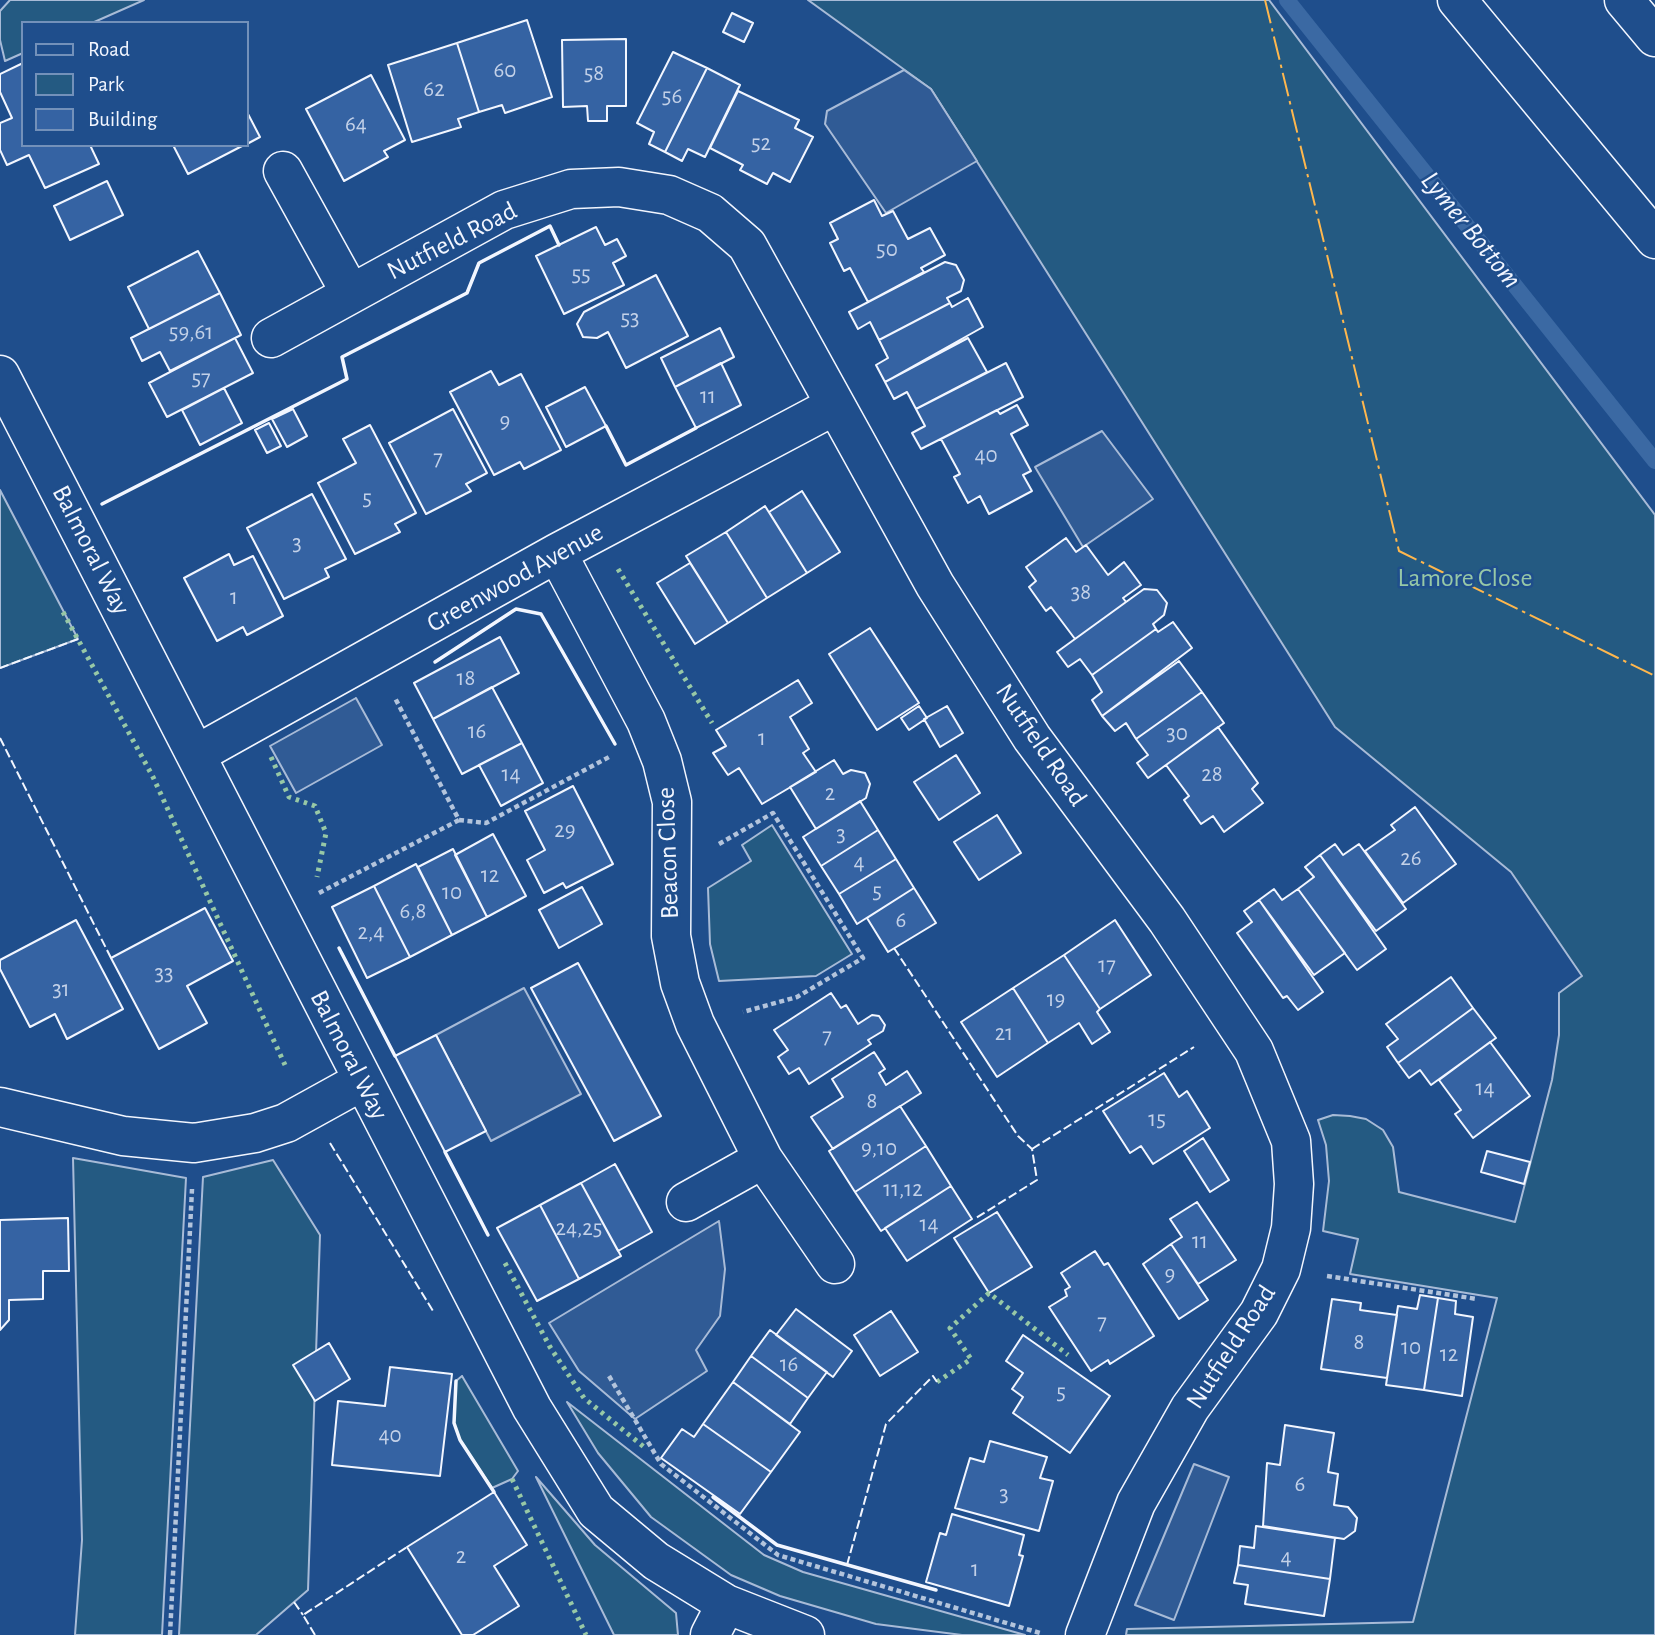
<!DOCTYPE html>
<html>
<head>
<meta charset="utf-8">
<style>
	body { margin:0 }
	#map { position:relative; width:1655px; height:1635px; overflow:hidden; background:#1f4e8c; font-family:"Alegreya Sans",sans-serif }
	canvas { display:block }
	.legend { position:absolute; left:21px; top:21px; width:228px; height:126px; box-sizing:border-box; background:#1f4e8c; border:2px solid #7391ba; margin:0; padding:9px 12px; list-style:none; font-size:21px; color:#f2f6ff }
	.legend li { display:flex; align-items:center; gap:14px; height:35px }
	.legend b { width:35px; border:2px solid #7391ba }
</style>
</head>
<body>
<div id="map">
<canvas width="1655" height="1635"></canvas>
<ul class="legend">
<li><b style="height:9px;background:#1f4e8c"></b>Road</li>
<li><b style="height:19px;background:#245a82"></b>Park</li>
<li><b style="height:19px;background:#3563a3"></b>Building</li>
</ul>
</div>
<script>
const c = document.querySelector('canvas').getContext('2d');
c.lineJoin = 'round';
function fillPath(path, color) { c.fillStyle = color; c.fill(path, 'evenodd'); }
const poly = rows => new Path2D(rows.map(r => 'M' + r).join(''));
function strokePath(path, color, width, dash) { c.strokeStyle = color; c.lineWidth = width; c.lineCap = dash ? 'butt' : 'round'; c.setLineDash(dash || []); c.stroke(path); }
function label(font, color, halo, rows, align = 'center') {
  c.font = font + ' "Alegreya Sans",sans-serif'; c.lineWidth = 5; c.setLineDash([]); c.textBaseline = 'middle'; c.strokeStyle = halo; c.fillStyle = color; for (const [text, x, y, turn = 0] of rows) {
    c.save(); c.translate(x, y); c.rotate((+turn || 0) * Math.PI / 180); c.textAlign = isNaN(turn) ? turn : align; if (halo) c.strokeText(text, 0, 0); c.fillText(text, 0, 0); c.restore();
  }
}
const green = poly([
	[10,0,144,0,92,23,23,23,23,53,5,61,0,40,0,11,10,0],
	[808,0,1269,0,1655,515,1655,1635,1126,1635,1127,1629,1413,1622,1497,1298,1350,1274,1358,1239,1323,1231,1329,1181,1326,1145,1318,1120,1333,1115,1350,1116,1366,1119,1383,1130,1393,1147,1399,1192,1515,1222,1552,1080,1559,1035,1559,993,1582,976,1511,872,1335,727,931,89,808,0],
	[0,490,78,639,0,668,0,490],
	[772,825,852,954,816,976,719,981,710,944,708,888,751,861,742,845,772,825],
	[73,1158,186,1178,162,1635,75,1635,82,1540,73,1158],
	[273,1160,320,1235,308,1590,256,1635,179,1635,203,1177,273,1160],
	[462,1376,518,1471,512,1479,492,1488,460,1440,454,1423,456,1381,462,1376],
	[567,1402,764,1555,803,1572,1025,1635,962,1635,876,1624,780,1596,731,1575,651,1517,598,1453,567,1402],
	[536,1477,595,1545,676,1613,678,1635,614,1635,536,1477]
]);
fillPath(green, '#245a82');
strokePath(green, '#a8bbd7', 2);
const parking = poly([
	[904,70,931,89,977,161,886,213,825,124,827,111,904,70],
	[1102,431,1153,499,1083,547,1035,467,1102,431],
	[356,698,382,745,296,793,270,746,356,698],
	[524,988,581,1094,491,1141,436,1035,524,988],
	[719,1221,725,1269,720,1316,696,1350,707,1371,635,1419,579,1371,549,1323,719,1221],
	[1194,1464,1229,1477,1174,1620,1135,1605,1194,1464]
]);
fillPath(parking, '#305b95');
strokePath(parking, '#a8bbd7', 2);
strokePath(poly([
	[1287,0,1655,461]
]), '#3b69a3', 16);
const building = poly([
	[732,13,753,23,744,42,723,32,732,13],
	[527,20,552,97,505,113,502,105,479,112,457,43,527,20],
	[626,39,626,106,607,106,607,121,588,121,587,106,563,107,562,40,626,39],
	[457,43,479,112,458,119,461,127,412,142,388,65,457,43],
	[673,52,707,68,665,152,649,144,654,132,637,123,673,52],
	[23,63,23,145,90,145,99,164,45,188,29,155,7,165,0,150,0,123,12,118,0,92,0,74,23,63],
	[707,68,740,85,705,157,688,149,682,161,665,152,707,68],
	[371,75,405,140,384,151,388,157,344,181,306,109,371,75],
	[738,91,799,120,795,128,813,137,790,182,773,173,767,184,740,170,743,165,710,148,738,91],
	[247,112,260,137,247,144,247,112],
	[173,145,244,145,188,174,173,145],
	[107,181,123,215,70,240,54,206,107,181],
	[874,200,882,216,893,211,908,239,930,228,945,255,921,268,924,272,868,302,850,268,844,271,830,243,838,239,830,223,874,200],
	[596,227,605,245,617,239,626,256,613,263,624,285,564,314,536,256,596,227],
	[198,251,220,293,149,329,128,287,198,251],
	[945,262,956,265,964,280,961,291,947,298,950,303,879,340,870,322,858,329,849,312,945,262],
	[656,275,688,336,626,368,608,332,597,338,583,337,577,324,584,312,656,275],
	[220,293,241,335,170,371,160,352,142,361,131,338,220,293],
	[968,298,983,327,885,382,876,365,888,358,879,340,950,303,952,307,968,298],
	[720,328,734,357,675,387,661,358,720,328],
	[235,338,253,373,167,417,149,383,235,338],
	[968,338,987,372,916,409,907,392,894,399,885,382,968,338],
	[721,363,741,405,696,428,675,387,721,363],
	[1006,363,1023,397,921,449,912,433,925,426,916,409,1006,363],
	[491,371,499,385,521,374,561,450,524,469,520,462,494,475,450,392,491,371],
	[585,387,606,426,566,447,546,407,585,387],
	[224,388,242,423,200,445,182,410,224,388],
	[1017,405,1028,425,1011,434,1031,471,1023,475,1032,491,989,514,980,496,968,503,954,477,960,474,941,439,997,410,1000,414,1017,405],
	[293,409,307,436,287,447,272,419,293,409],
	[453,409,487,473,466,484,471,491,426,514,389,443,453,409],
	[269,423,281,446,267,453,255,430,269,423],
	[370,425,416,513,395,524,400,532,355,554,318,483,356,463,343,439,370,425],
	[802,491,840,552,807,573,769,512,802,491],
	[312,494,346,559,325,569,329,577,284,599,247,528,312,494],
	[765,506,807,573,767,598,726,532,765,506],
	[726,532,767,598,728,623,686,556,726,532],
	[1066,538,1076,552,1086,545,1108,575,1124,562,1141,585,1123,598,1126,602,1075,639,1051,607,1046,611,1029,587,1036,581,1026,567,1066,538],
	[229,554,234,565,253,556,283,616,247,635,243,627,217,641,184,578,229,554],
	[690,563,728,623,695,644,657,583,690,563],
	[1144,589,1157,590,1167,603,1164,615,1153,624,1156,629,1092,675,1080,659,1068,667,1057,652,1144,589],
	[1173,622,1192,648,1102,716,1092,700,1102,692,1092,675,1156,629,1158,632,1173,622],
	[870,628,919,703,877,730,829,654,870,628],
	[500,637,519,673,433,719,414,683,500,637],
	[1179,661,1202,692,1136,739,1126,723,1115,731,1102,716,1179,661],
	[798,680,812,703,790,717,809,749,803,753,816,772,762,804,739,768,728,775,713,753,726,746,716,730,798,680],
	[492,687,522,743,462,774,433,719,492,687],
	[1202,692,1224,723,1148,778,1137,763,1148,755,1136,739,1202,692],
	[919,706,927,718,909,730,901,718,919,706],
	[947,706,963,733,940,747,924,719,947,706],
	[1218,727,1258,783,1252,789,1263,803,1224,832,1213,816,1201,824,1184,800,1189,796,1166,765,1218,727],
	[522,743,543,783,501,806,479,765,522,743],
	[956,755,980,793,939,820,914,782,956,755],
	[834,760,843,774,851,770,865,773,870,784,866,798,816,829,790,787,834,760],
	[573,786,613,864,566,888,563,883,544,893,527,860,545,850,525,811,573,786],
	[860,801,878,830,821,866,803,837,860,801],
	[1415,807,1456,864,1403,903,1365,851,1395,830,1391,825,1415,807],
	[997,815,1021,853,979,880,954,842,997,815],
	[878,830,896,859,839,894,821,866,878,830],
	[493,834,526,896,487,917,455,855,493,834],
	[1335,844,1343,855,1359,844,1406,909,1376,931,1320,855,1335,844],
	[453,849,487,917,452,935,418,867,453,849],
	[1320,855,1386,949,1357,970,1298,889,1314,877,1305,867,1320,855],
	[896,859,914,888,857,924,839,894,896,859],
	[416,864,452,935,410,957,374,886,416,864],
	[374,886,410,957,367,978,332,907,374,886],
	[582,887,602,924,559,948,539,910,582,887],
	[914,888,936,923,888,952,867,918,914,888],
	[1274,889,1282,900,1298,889,1345,953,1314,975,1259,900,1274,889],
	[1259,900,1323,992,1298,1010,1287,996,1283,998,1237,933,1252,922,1244,911,1259,900],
	[205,908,233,961,187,986,207,1023,159,1049,111,958,205,908],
	[76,920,123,1009,67,1039,55,1014,30,1027,0,969,0,960,76,920],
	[1115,920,1151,975,1100,1009,1064,955,1115,920],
	[1064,955,1100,1009,1097,1012,1110,1032,1092,1044,1079,1023,1048,1043,1013,988,1064,955],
	[578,963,661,1116,614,1141,531,988,578,963],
	[1451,977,1473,1008,1398,1063,1387,1047,1398,1039,1386,1024,1451,977],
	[1013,988,1048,1043,997,1077,961,1022,1013,988],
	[831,993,841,1008,846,1005,858,1024,872,1015,879,1016,885,1025,883,1031,868,1040,871,1044,809,1084,799,1068,789,1074,778,1057,788,1050,774,1030,831,993],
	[1473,1008,1496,1038,1431,1085,1420,1070,1409,1078,1398,1063,1473,1008],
	[436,1035,486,1131,445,1152,395,1056,436,1035],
	[1490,1042,1530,1096,1473,1138,1455,1114,1461,1110,1439,1080,1490,1042],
	[874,1052,885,1069,879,1073,886,1085,907,1071,921,1093,833,1149,811,1117,843,1097,832,1079,874,1052],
	[1164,1073,1179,1097,1187,1091,1210,1128,1153,1164,1141,1146,1130,1153,1103,1111,1164,1073],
	[900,1106,926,1146,855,1192,829,1151,900,1106],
	[1203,1138,1229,1180,1210,1192,1184,1151,1203,1138],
	[926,1146,951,1186,881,1231,855,1192,926,1146],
	[1487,1151,1530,1162,1524,1184,1481,1172,1487,1151],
	[615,1164,652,1232,618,1251,581,1183,615,1164],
	[581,1183,621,1256,579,1279,540,1205,581,1183],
	[951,1186,972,1219,907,1261,885,1228,951,1186],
	[1197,1202,1236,1260,1198,1284,1171,1244,1182,1237,1170,1219,1197,1202],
	[540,1205,579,1279,537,1301,497,1228,540,1205],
	[997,1212,1032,1267,989,1293,954,1238,997,1212],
	[68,1218,69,1271,43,1271,43,1299,9,1300,9,1320,0,1330,0,1220,68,1218],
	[1171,1244,1208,1300,1179,1319,1143,1264,1171,1244],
	[1095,1251,1104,1265,1108,1263,1154,1336,1110,1364,1108,1360,1091,1371,1049,1307,1067,1296,1065,1290,1070,1287,1061,1273,1095,1251],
	[1420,1295,1438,1298,1424,1390,1386,1385,1398,1306,1417,1309,1420,1295],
	[1438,1298,1456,1301,1455,1314,1473,1317,1462,1396,1424,1390,1438,1298],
	[1332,1299,1361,1303,1360,1310,1397,1315,1387,1378,1321,1369,1332,1299],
	[796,1309,852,1351,833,1377,776,1335,796,1309],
	[891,1311,918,1352,880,1376,854,1335,891,1311],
	[770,1330,827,1372,808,1398,751,1356,770,1330],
	[1023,1335,1110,1396,1070,1453,1013,1413,1023,1397,1012,1389,1023,1373,1006,1361,1023,1335],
	[329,1343,350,1379,315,1401,293,1365,329,1343],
	[751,1356,808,1398,790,1424,733,1382,751,1356],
	[390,1367,452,1374,440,1476,332,1465,338,1401,385,1406,390,1367],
	[733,1382,800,1432,771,1472,703,1424,733,1382],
	[703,1424,771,1472,740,1514,661,1458,682,1429,694,1437,703,1424],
	[1285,1425,1334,1433,1328,1472,1338,1474,1334,1505,1348,1507,1357,1518,1355,1531,1344,1539,1263,1526,1267,1463,1280,1465,1285,1425],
	[990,1441,1047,1457,1040,1478,1053,1481,1039,1531,955,1508,970,1458,984,1462,990,1441],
	[494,1492,527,1545,494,1566,519,1606,473,1635,462,1635,407,1547,494,1492],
	[952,1514,1024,1535,1019,1555,1023,1556,1009,1606,926,1582,940,1533,946,1535,952,1514],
	[1256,1526,1335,1538,1330,1579,1238,1565,1240,1546,1254,1548,1256,1526],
	[1238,1565,1330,1579,1324,1616,1245,1604,1248,1585,1234,1583,1238,1565]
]);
fillPath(building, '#3563a3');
strokePath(building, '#f2f6ff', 2);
const minor = poly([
	[283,171,351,294,504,210,571,189,619,187,669,195,710,213,747,245,935,585,1032,738,1167,920,1254,1051,1291,1141,1294,1184,1291,1228,1281,1269,1259,1313,1190,1408,1136,1503,1085,1635],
	[271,338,351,294],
	[0,375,532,1408,596,1511,656,1561,726,1604,805,1635],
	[557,553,646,721,662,761,672,802,671,936,680,983,695,1024,763,1159,835,1264],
	[197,754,557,553,834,406],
	[0,1107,123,1136,194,1143,255,1133,286,1123,362,1081],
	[686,1202,763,1159],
	[710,1635,726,1604]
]);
const motorway = poly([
	[1457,0,1655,239],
	[1624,0,1655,37]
]);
strokePath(minor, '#f2f6ff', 41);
strokePath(motorway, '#f2f6ff', 41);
strokePath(poly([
	[459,820,486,823,609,757],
	[719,844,773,813,863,958,797,997,743,1012],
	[319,893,459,820,395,698],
	[1327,1276,1477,1299],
	[609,1376,661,1464,778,1555,1040,1633],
	[170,1635,192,1189]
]), '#b3c4dc', 4.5, [5, 3.5]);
strokePath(minor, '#1f4e8c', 38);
strokePath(motorway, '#1f4e8c', 38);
strokePath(poly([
	[618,569,712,723],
	[63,612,153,777,285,1065],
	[271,757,289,797,315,806,326,833,317,877],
	[505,1263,550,1347,584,1398,644,1447],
	[937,1382,971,1359,950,1328,989,1293,1068,1355],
	[512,1479,586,1635]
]), '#97c8a6', 5, [3.5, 5]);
strokePath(poly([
	[0,668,78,639],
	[0,738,111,958],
	[894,948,1018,1136,1032,1149,1037,1180,976,1218],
	[330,1143,433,1311],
	[1032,1149,1194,1047],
	[847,1565,886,1424,933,1376,937,1382],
	[294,1602,303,1615],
	[315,1635,303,1615,407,1547]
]), '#f2f6ff', 2, [9, 3.5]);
strokePath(poly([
	[606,426,626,465,696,428],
	[102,504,347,379,342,357,467,293,479,263,550,226,559,245],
	[435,662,516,609,541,614,615,744],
	[339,948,395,1056],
	[445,1152,488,1235],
	[456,1381,454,1423,460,1440,494,1492],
	[713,1497,777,1545,936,1590]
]), '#f2f6ff', 3.5);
strokePath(poly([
	[1265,0,1399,551,1655,676]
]), '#ffb74d', 2, [24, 5, 3.5, 5]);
label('23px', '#c3d1e8', null, [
	["60",505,70],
	["58",594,73],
	["62",434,89],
	["56",672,96],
	["64",356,124],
	["52",761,143],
	["50",887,249],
	["55",581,274],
	["53",630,318],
	["59,61",191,332],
	["57",201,378],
	["11",708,396],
	["9",505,421],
	["40",986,455],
	["7",438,458],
	["5",367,498],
	["3",297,543],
	["38",1081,592],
	["1",234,597],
	["18",466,678],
	["16",477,731],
	["30",1177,733],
	["1",762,738],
	["14",511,774],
	["28",1212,774],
	["2",830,793],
	["29",565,830],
	["3",841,834],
	["26",1411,858],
	["4",859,862],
	["12",490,875],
	["5",877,891],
	["10",452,892],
	["6,8",413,911],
	["6",901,920],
	["2,4",371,932],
	["17",1107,965],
	["33",164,973],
	["31",61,989],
	["19",1056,999],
	["21",1004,1033],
	["7",827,1036],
	["14",1485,1088],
	["8",872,1101],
	["15",1157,1119],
	["9,10",879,1148],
	["11,12",903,1189],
	["14",929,1224],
	["24,25",579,1228],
	["11",1200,1241],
	["9",1170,1274],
	["7",1102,1322],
	["8",1359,1342],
	["10",1411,1347],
	["12",1449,1354],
	["16",789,1364],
	["5",1061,1392],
	["40",390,1435],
	["6",1300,1484],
	["3",1004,1494],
	["2",461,1556],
	["4",1286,1557],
	["1",975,1569]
]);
label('26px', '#f2f6ff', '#1f4e8c', [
	["Nutfield Road",452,241,-27],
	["Balmoral Way",91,550,63],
	["Greenwood Avenue",515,578,-29],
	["Nutfield Road",1041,745,56],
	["Beacon Close",668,853,-92],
	["Balmoral Way",349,1055,63],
	["Nutfield Road",1231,1347,-57]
]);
label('26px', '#97c8a6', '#1f4e8c', [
	["Lamore Close",1465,578]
]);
label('italic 28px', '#f2f6ff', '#1f4e8c', [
	["Lymer Bottom",1471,230,51]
]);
</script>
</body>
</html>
